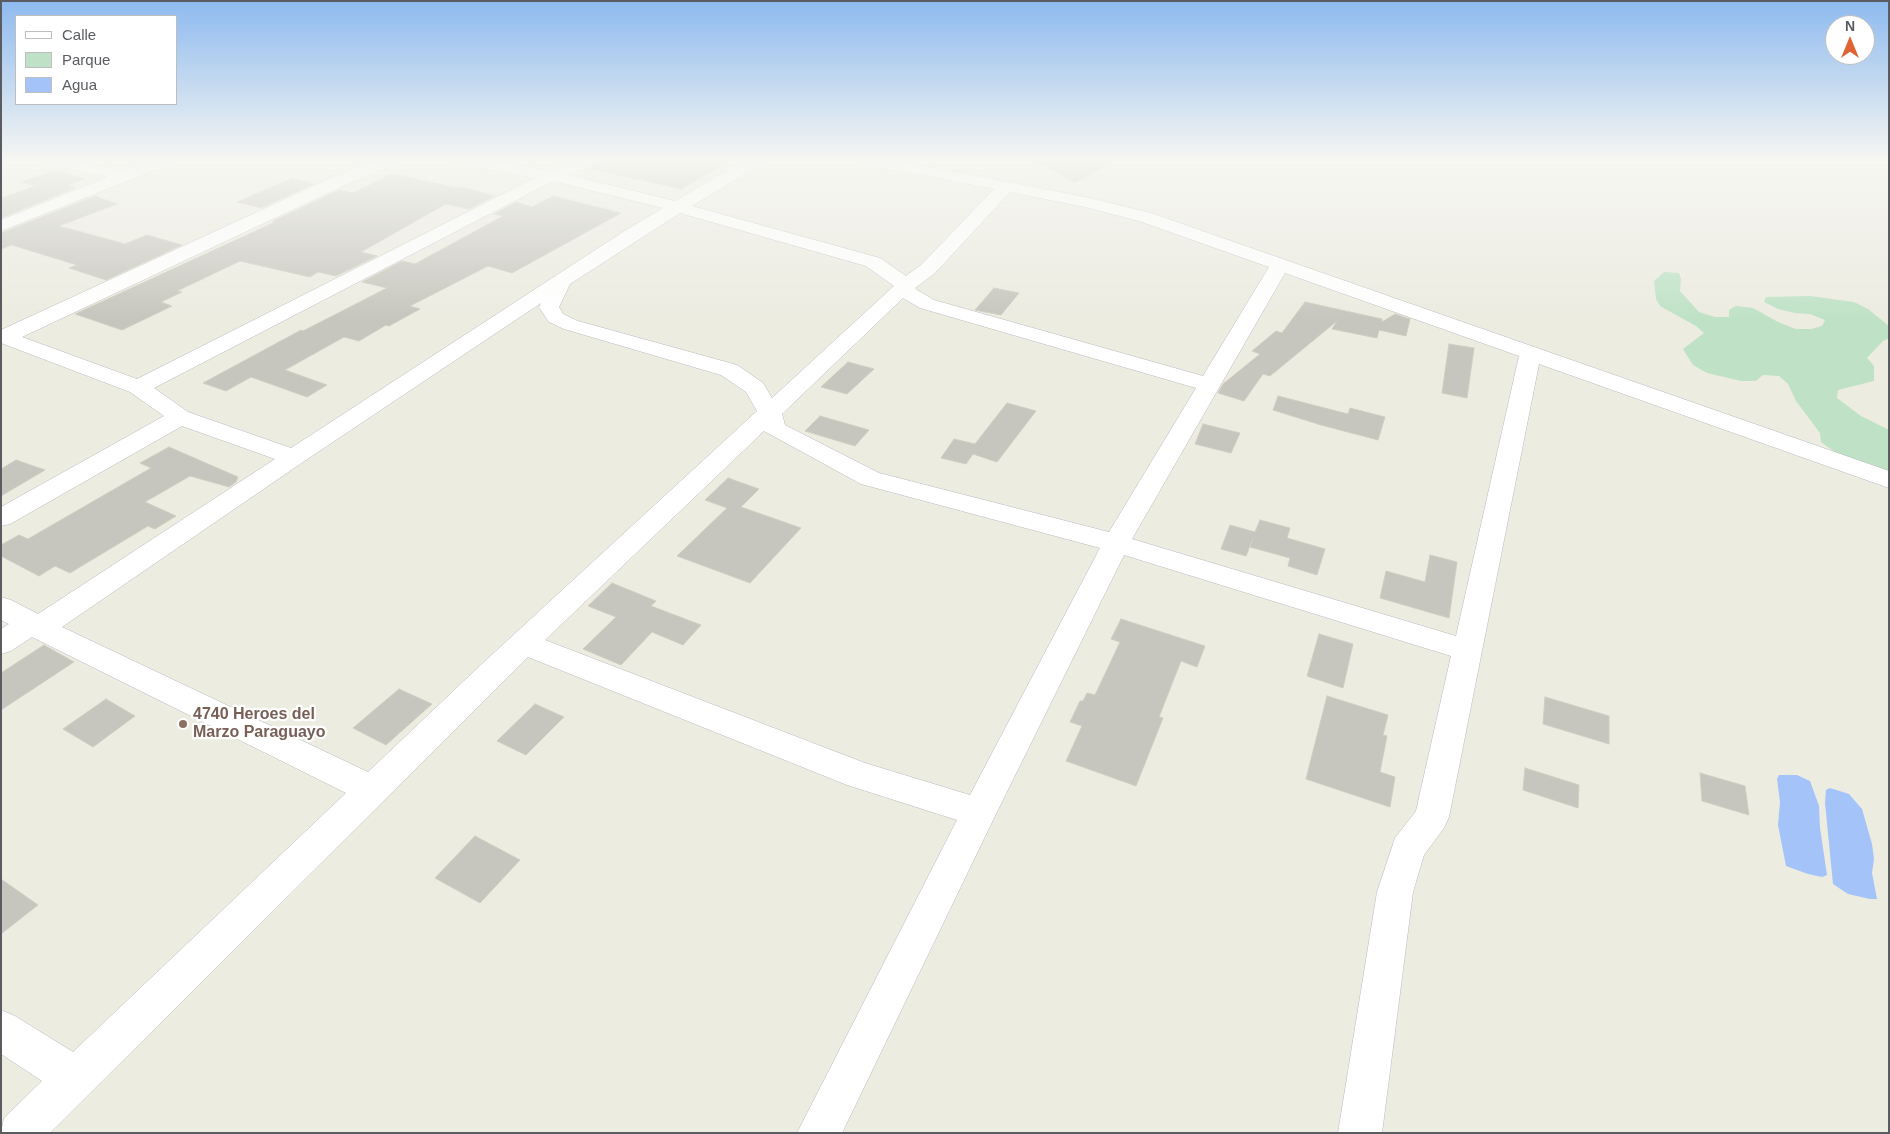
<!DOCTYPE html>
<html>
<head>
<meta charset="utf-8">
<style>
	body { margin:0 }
	#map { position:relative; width:1890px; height:1134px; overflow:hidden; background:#ecece1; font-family:Helvetica,sans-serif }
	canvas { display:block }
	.frame { position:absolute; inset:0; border:2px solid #5a5c61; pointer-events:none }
	.legend { position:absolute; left:15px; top:15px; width:162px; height:90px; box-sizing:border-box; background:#fff; border:1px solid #bdbec0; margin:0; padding:6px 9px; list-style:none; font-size:15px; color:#5a5c61 }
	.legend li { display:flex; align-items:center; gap:10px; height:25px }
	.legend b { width:25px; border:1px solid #bdbec0 }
	.north { position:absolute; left:1825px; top:15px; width:50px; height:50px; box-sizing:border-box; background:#fff; border:1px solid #bdbec0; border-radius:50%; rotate:0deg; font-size:14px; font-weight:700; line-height:20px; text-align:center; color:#5a5c61 }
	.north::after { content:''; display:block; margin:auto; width:18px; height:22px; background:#de6435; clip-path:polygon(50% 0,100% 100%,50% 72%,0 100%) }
</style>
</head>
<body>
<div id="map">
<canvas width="1890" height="1134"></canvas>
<div class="frame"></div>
<ul class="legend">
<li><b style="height:6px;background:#fff"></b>Calle</li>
<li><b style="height:14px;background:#bfe2c6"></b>Parque</li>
<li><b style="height:14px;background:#a4c3f9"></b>Agua</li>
</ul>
<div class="north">N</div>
</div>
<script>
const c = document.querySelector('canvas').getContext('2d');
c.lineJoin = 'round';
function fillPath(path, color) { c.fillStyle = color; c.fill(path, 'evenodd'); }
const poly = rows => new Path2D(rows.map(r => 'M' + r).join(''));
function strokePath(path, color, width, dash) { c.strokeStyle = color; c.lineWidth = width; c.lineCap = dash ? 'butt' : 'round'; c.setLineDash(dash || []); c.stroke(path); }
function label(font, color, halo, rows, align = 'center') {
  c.font = font + ' Helvetica,sans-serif'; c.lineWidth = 4.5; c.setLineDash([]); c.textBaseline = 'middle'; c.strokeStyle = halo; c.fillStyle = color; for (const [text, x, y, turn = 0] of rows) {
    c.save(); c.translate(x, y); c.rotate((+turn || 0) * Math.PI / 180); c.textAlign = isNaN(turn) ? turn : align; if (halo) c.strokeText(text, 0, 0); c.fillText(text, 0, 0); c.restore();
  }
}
fillPath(poly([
	[1664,272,1679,273,1681,279,1680,291,1699,312,1715,317,1729,317,1729,310,1736,306,1753,308,1778,322,1796,329,1811,329,1822,326,1825,320,1810,314,1795,313,1778,309,1764,302,1766,297,1810,296,1854,302,1868,309,1889,326,1889,338,1883,341,1867,358,1874,366,1874,381,1838,390,1837,398,1861,416,1889,430,1889,474,1835,452,1821,442,1820,433,1796,401,1788,384,1779,376,1763,375,1756,381,1741,381,1707,373,1693,365,1683,349,1704,333,1696,326,1660,306,1656,299,1654,281]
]), '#bfe2c6');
fillPath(poly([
	[1779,775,1797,775,1810,781,1819,806,1820,828,1827,875,1822,877,1808,874,1786,866,1778,825,1780,802,1777,779],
	[1830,788,1849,794,1862,809,1872,844,1874,859,1872,873,1877,899,1870,899,1848,894,1833,884,1825,803,1826,790]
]), '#a4c3f9');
const building = poly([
	[601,159,732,159,681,189,589,168,598,164,601,159],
	[1033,159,1116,159,1075,183,1033,159],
	[56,170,84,179,68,185,75,188,1,218,1,198,36,186,21,182,56,170],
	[392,174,459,188,462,187,495,196,469,209,446,204,361,252,377,256,336,276,318,272,310,277,240,261,177,291,182,292,161,302,172,306,122,330,75,314,275,222,273,221,339,190,353,193,392,174],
	[293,178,314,184,261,208,237,202,293,178],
	[95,196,117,204,59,226,125,244,147,235,182,245,106,280,69,268,77,265,12,245,1,249,1,233,95,196],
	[553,196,621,213,512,273,488,266,410,306,420,309,389,326,386,325,359,341,344,337,285,370,327,385,307,397,251,377,226,391,203,383,301,330,303,331,387,288,362,282,402,261,415,264,503,216,494,214,516,202,532,207,553,196],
	[994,288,1019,293,1001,315,975,310,994,288],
	[1305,302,1382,319,1382,322,1395,314,1410,319,1406,336,1379,330,1377,338,1332,329,1337,321,1270,376,1263,374,1244,401,1218,393,1223,384,1260,354,1252,351,1276,331,1282,333,1305,302],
	[1449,344,1474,348,1467,398,1442,393,1449,344],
	[848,362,874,369,847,394,821,387,848,362],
	[1278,396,1348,414,1350,408,1385,417,1378,440,1321,425,1273,410,1278,396],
	[1007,403,1036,411,997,462,973,454,966,464,941,458,954,439,975,444,1007,403],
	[820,416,869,430,855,446,805,431,820,416],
	[1203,424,1240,433,1231,453,1195,444,1203,424],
	[169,447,238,477,236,482,229,487,190,476,145,502,176,516,155,529,148,526,70,573,55,566,39,576,1,556,1,545,19,535,28,539,151,468,140,463,169,447],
	[16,460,45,470,1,496,1,469,16,460],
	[728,478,759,489,741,507,801,528,750,583,677,556,727,508,705,500,728,478],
	[1260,520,1290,528,1287,538,1325,549,1317,575,1288,566,1290,558,1250,547,1253,538,1246,556,1221,549,1230,525,1255,532,1260,520],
	[1430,555,1457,562,1449,618,1380,598,1386,571,1425,582,1430,555],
	[612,583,656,601,651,606,701,625,683,645,652,632,621,665,583,649,616,617,588,606,612,583],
	[1121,619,1205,646,1197,667,1181,661,1159,717,1163,718,1136,786,1066,761,1082,726,1070,722,1080,701,1083,701,1087,693,1095,695,1120,642,1111,639,1121,619],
	[1319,634,1353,644,1343,688,1307,676,1319,634],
	[44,645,74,662,1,710,1,673,44,645],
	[399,689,432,704,386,745,353,728,399,689],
	[1327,696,1388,715,1383,735,1387,736,1380,772,1395,777,1390,807,1306,779,1327,696],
	[1545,697,1609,716,1609,744,1543,724,1545,697],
	[106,699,135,716,93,747,63,729,106,699],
	[535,704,564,717,526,755,497,741,535,704],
	[1525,768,1579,785,1578,808,1523,790,1525,768],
	[1700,773,1745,786,1749,815,1702,801,1700,773],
	[475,836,520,860,480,903,435,878,475,836],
	[1,879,38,905,1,934,1,879]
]);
fillPath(building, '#c7c6be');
strokePath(building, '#d0cec0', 1);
const minor = poly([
	[38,159,67,159,124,171,155,159,177,159,175,162,1,231,1,220,108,177,40,162,38,159],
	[380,159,401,159,399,162,345,185,22,337,137,379,535,178,461,164,455,162,453,159,485,159,550,171,579,159,599,159,597,162,568,175,675,201,747,159,766,159,764,162,692,206,880,258,906,276,921,265,994,189,865,164,859,162,857,159,888,159,1085,197,1151,213,1889,471,1889,488,1539,364,1449,817,1444,828,1424,855,1413,892,1382,1133,1338,1133,1377,892,1395,838,1416,811,1451,656,1124,555,993,820,842,1133,797,1133,957,820,847,785,528,657,50,1133,1,1133,4,1118,42,1081,1,1054,1,1010,15,1016,73,1052,346,793,32,637,11,651,1,654,1,629,9,624,1,620,1,597,11,600,38,614,275,459,182,426,10,524,1,526,1,507,164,416,130,392,1,343,1,330,333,177,380,159],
	[553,181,663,208,623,232,291,448,188,412,154,388,553,181],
	[1010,192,1085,207,1139,221,1269,267,1203,376,934,300,917,290,915,288,935,273,1010,192],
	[680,213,866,266,894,286,772,398,763,383,737,365,578,321,563,314,559,307,570,284,680,213],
	[1285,273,1519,356,1456,636,1132,539,1285,273],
	[903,298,920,308,1196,388,1109,532,879,473,785,425,782,414,903,298],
	[541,303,539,307,549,322,564,329,721,375,746,392,757,411,484,662,368,772,62,627,303,462,541,303],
	[764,431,861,484,1100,548,970,795,865,763,545,640,764,431]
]);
strokePath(minor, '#b9babf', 1);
fillPath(minor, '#fff');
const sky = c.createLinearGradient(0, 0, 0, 318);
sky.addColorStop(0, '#8dbaef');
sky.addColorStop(0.5, '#f6f6f2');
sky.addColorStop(1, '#f6f6f200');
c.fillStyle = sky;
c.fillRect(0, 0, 1890, 318);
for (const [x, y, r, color] of [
	[183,724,5,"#8d6e63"]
]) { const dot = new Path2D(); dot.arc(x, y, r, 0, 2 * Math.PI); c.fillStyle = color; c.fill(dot); strokePath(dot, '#fff', 2); }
label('bold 16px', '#785e54', '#fff', [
	["4740 Heroes del",193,715],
	["Marzo Paraguayo",193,733]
], 'left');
</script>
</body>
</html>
